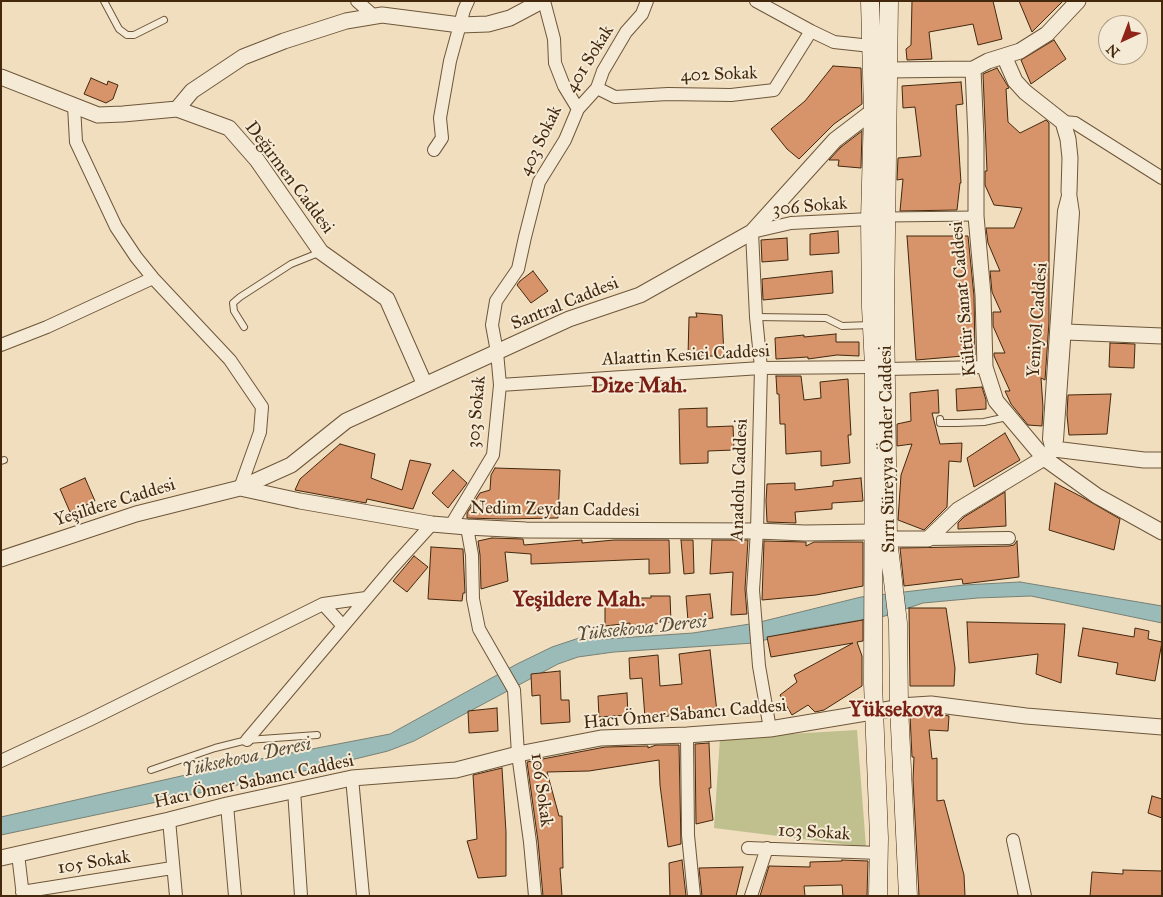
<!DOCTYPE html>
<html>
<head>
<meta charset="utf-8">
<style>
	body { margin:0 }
	#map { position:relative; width:1163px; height:897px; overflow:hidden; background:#f0debf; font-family:"IM FELL Great Primer",serif }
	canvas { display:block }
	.frame { position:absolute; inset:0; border:2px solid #43280e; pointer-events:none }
	.north { position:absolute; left:1098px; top:15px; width:50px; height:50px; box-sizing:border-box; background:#f5ead5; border:1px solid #ae9c85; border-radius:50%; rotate:223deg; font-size:14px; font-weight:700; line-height:20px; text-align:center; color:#43280e }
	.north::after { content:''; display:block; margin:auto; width:18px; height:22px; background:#8f2418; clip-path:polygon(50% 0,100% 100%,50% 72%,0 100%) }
</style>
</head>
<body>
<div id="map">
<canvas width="1163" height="897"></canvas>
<div class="frame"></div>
<div class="north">N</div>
</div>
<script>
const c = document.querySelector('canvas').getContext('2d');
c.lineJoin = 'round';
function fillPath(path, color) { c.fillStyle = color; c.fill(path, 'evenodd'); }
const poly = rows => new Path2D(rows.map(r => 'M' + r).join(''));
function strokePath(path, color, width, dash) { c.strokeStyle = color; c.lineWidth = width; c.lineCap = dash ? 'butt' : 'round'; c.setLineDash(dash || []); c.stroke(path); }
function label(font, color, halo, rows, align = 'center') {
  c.font = font + ' "IM FELL Great Primer",serif'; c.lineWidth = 4; c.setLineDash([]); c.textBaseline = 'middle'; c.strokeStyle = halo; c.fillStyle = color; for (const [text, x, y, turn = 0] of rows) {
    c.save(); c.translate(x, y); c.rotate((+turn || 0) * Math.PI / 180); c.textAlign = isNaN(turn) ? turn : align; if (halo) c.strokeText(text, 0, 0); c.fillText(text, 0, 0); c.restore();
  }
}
fillPath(poly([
	[857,730,866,847,714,828,720,738]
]), '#bfc08e');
const water = poly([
	[1020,582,1162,606,1162,623,1031,596,978,598,923,603,885,616,801,630,754,643,614,652,578,657,558,664,414,741,388,751,322,767,1,835,1,817,234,764,390,734,517,664,552,647,579,638,605,639,693,633,756,623,861,597,964,585,1020,582]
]);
fillPath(water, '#9bbbb8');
strokePath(water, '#788074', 1);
const building = poly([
	[912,1,993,1,1002,39,978,45,973,24,929,32,932,59,907,60,906,49,911,45,912,1],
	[1019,1,1063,1,1032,32,1019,1],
	[1054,40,1066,59,1031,84,1021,60,1054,40],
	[833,66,861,68,862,104,834,124,799,159,787,149,771,129,805,101,833,66],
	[997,68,1009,88,1006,89,1008,122,1020,133,1046,120,1049,123,1049,322,1045,380,1041,378,1043,407,1042,426,1028,425,1011,404,1005,391,1010,391,994,356,994,353,1005,353,993,326,993,312,1001,312,992,292,990,271,1000,271,988,243,986,228,1014,228,1022,208,994,205,985,185,985,171,987,171,983,74,997,68],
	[91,78,107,85,108,81,118,85,113,99,106,103,84,94,91,78],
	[961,82,963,104,956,105,961,183,960,183,957,210,900,211,903,179,897,180,898,158,921,156,915,107,903,108,902,86,961,82],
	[862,131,861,168,838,166,839,160,829,160,841,147,862,131],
	[838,231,839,253,810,255,810,234,838,231],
	[907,236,968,236,974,296,975,355,916,360,907,236],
	[787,238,788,260,762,262,761,240,787,238],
	[533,271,548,291,531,303,517,285,520,281,533,271],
	[832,271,833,293,763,300,762,279,832,271],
	[696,313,722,315,724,356,688,356,689,317,697,317,696,313],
	[836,334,836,342,859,342,859,356,837,355,808,359,808,357,776,359,775,338,804,335,804,337,836,334],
	[1110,343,1135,344,1134,368,1109,367,1110,343],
	[776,376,801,376,804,400,821,398,820,382,848,379,851,435,848,435,850,463,821,466,821,451,786,454,785,424,780,424,779,394,777,394,776,376],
	[982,387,986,400,986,409,957,411,956,389,982,387],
	[938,390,939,413,932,413,940,444,962,443,961,462,949,461,947,507,924,530,898,520,901,475,912,444,897,446,897,424,911,421,910,393,938,390],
	[1111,394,1107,434,1069,435,1067,415,1068,395,1111,394],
	[707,408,707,427,733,426,734,450,708,451,708,463,680,464,679,409,707,408],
	[1005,433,1020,460,974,487,967,458,1005,433],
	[340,444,375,454,371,478,402,490,410,460,431,464,413,509,367,499,366,503,295,490,300,479,340,444],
	[495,468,560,470,558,518,502,519,467,518,467,513,480,493,490,490,491,475,495,468],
	[453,470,467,483,448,508,432,493,453,470],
	[85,478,95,501,70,512,60,489,85,478],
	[861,478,863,501,832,503,832,509,795,512,796,523,767,522,766,501,767,484,795,483,795,490,833,486,833,481,861,478],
	[1055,483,1082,497,1120,519,1114,550,1049,530,1055,483],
	[1005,492,1006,526,958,529,958,523,964,517,1005,492],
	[492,538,523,539,524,545,582,540,582,543,614,540,669,540,670,573,649,574,649,559,531,564,531,554,505,552,508,581,481,589,480,555,478,541,492,538],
	[681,540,693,540,694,573,684,574,681,540],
	[712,540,748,540,745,589,747,614,731,615,733,572,710,574,712,540],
	[764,541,806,542,806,546,814,542,863,542,863,586,816,595,762,600,764,541],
	[1017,541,1019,577,963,584,962,579,904,586,900,548,1009,546,1014,545,1017,541],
	[431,547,463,549,465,593,463,593,462,601,428,599,431,547],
	[414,556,428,567,407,592,393,581,414,556],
	[710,594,713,618,688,621,686,596,710,594],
	[651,596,670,596,671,622,630,627,630,623,605,626,605,598,651,598,651,596],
	[909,608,946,608,955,668,954,686,910,686,909,608],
	[863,620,863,641,857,642,862,656,862,686,824,710,815,712,808,705,792,715,780,695,797,682,794,675,853,643,771,657,767,637,863,620],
	[967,622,1065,624,1061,683,1036,674,1038,654,969,663,967,622],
	[1083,628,1134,637,1135,628,1149,631,1148,639,1162,642,1155,681,1116,674,1118,663,1078,656,1083,628],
	[710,650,717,712,645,718,642,678,630,679,629,658,658,655,660,686,682,684,679,654,710,650],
	[560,671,561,700,569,700,570,722,541,724,540,695,532,696,531,674,560,671],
	[627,693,628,715,599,717,598,696,627,693],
	[497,708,498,731,469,733,468,711,497,708],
	[931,713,949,716,948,731,929,730,932,759,937,758,937,801,944,800,964,875,965,896,919,896,913,780,914,757,912,757,910,715,931,713],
	[709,743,711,788,709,788,713,820,696,824,695,744,709,743],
	[656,745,679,745,681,844,668,847,660,785,659,760,589,771,547,772,559,816,562,816,563,868,560,868,562,896,543,896,538,841,527,762,605,747,648,746,648,748,656,745],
	[502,768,506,832,506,876,478,878,467,841,477,839,473,775,502,768],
	[1152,796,1162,799,1162,818,1148,813,1152,796],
	[682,860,686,896,670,896,669,863,682,860],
	[842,860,868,861,867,896,843,896,842,885,804,886,805,896,760,896,769,866,810,867,810,862,842,861,842,860],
	[743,867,736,896,702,896,699,868,743,867],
	[1123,870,1162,871,1162,896,1090,896,1092,872,1123,874,1123,870]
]);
fillPath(building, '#d79369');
strokePath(building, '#43280e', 1);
const service = poly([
	[104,1,119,29,127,35,134,35,164,20],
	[756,317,826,318,842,326,871,325],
	[244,327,234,311,233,303,240,297,291,264,321,252],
	[940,419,940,423,957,423,984,422,1007,417],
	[1,461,4,460],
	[151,770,215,748,247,740,317,735]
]);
const pedestrian = poly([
	[887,217,976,216]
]);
const minor = poly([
	[357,1,374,16],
	[756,1,811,31,834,42,871,46],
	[597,88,615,97,668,94,731,95,774,90,811,31],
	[74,106,76,142,116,227,136,257,153,278,230,360,262,407,260,432,240,488],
	[578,109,597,88,603,71,626,32,642,14,647,1],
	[1063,122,1075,123,1162,178],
	[434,150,442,138,440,118,450,61,464,10,468,1],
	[1,345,47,327,153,278],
	[886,369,985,367],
	[500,385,761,368,874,367],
	[1057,440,1073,213,1070,193],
	[1054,449,1051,447,1049,439,1064,211,1069,192],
	[451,525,493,455,500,385,497,352,492,325,496,301,518,269,525,237,539,182,565,140,578,109,564,86,555,63,554,39,544,1],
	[467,527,472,555,473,599,479,629,514,690,518,754,530,842,535,896],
	[928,539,1009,538],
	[323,604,343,626],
	[770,729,759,666,753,590,757,531,761,368,756,317,752,232,791,223,870,219],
	[687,735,688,835,694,896],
	[247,740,393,567,432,524],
	[1,761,89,720,323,604,366,598],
	[352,778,363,896],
	[294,790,301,896],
	[227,805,235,896],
	[169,820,176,896],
	[1013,840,1025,896],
	[748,848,879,853],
	[18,854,23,896],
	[22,892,172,868],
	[751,896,767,848]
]);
const tertiary = poly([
	[1004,56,1015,81,1025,92,1063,122,1068,139,1070,158,1069,192],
	[973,69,976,138,976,216,983,295,985,367,996,401,1044,458,1097,496,1162,532],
	[888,70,973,69,988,61,1020,51,1047,34,1078,1],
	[1,77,98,115,123,114,177,109,229,128,257,160,321,252,387,299,425,385],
	[177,109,192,91,243,57,284,41,346,21,382,15,460,25,488,24,510,18,542,1],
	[1066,332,1162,336],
	[240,488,300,501,432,524,467,527,526,530,757,531,805,533,873,532],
	[888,539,928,539,958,510,1044,458,1054,449,1144,460,1162,460],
	[1,559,136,514,240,488,291,465,346,421,569,319,640,295,752,232,835,140,873,111],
	[1,858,169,820,227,805,352,778,456,770,518,754,601,738,687,735,770,729,896,708,899,706,931,704,1026,716,1162,727]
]);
const secondary = poly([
	[870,1,873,111,870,219,871,307,874,367,873,683,879,838,878,896],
	[889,1,885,310,888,539,898,623,899,706,908,896]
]);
strokePath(service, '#6e563a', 8);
strokePath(pedestrian, '#6e563a', 11);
strokePath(minor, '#6e563a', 14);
strokePath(tertiary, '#6e563a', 17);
strokePath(secondary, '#43280e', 19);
strokePath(service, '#f5ead5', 6);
strokePath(pedestrian, '#f5ead5', 9);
strokePath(minor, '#f5ead5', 12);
strokePath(tertiary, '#f5ead5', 15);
strokePath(secondary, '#f5ead5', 18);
label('18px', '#43280e', '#f5ead5', [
	["401 Sokak",590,59,-58],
	["402 Sokak",719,75,-2],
	["403 Sokak",541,141,-64],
	["Değirmen Caddesi",289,178,53],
	["306 Sokak",810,207,-5],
	["Kültür Sanat Caddesi",964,299,-95],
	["Santral Caddesi",565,304,-22],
	["Yeniyol Caddesi",1038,320,-86],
	["Alaattin Kesici Caddesi",686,356,-3],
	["303 Sokak",477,412,-85],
	["Sırrı Süreyya Önder Caddesi",888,449,-91],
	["Anadolu Caddesi",740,480,-88],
	["Yeşildere Caddesi",115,503,-17],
	["Nedim Zeydan Caddesi",555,510,1],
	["Hacı Ömer Sabancı Caddesi",685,715,-5],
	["Hacı Ömer Sabancı Caddesi",254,782,-12],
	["106 Sokak",541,790,82],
	["103 Sokak",814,833,3],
	["105 Sokak",94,863,-9]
]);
label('italic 19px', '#594d38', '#f5ead5', [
	["Yüksekova Deresi",642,629,-6],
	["Yüksekova Deresi",247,758,-12]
]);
label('bold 22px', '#7a1f14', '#f5ead5', [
	["Dize Mah.",639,387],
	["Yeşildere Mah.",579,601],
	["Yüksekova",896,711]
]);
</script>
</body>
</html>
